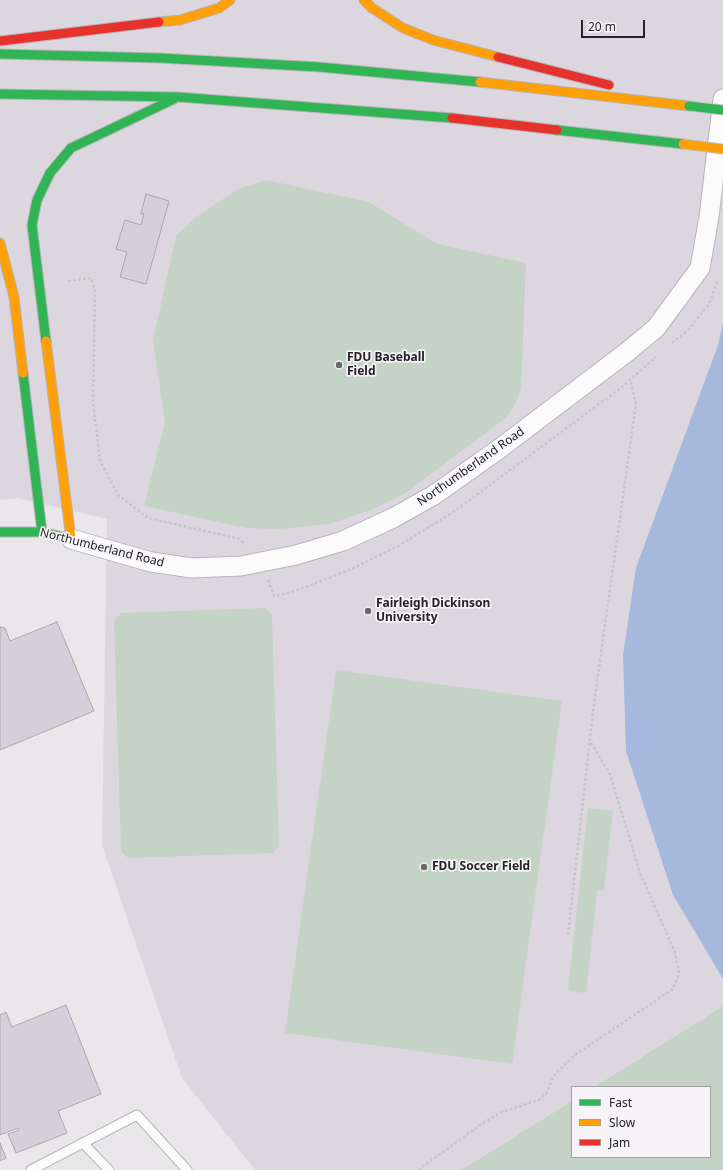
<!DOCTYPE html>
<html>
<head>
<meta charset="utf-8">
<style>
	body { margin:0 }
	#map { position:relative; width:723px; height:1170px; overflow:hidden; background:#e9e7ea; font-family:"Noto Sans",sans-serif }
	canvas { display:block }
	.legend { position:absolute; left:571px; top:1086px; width:140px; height:72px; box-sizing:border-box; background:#f6f3f9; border:1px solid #a2a0a4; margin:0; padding:5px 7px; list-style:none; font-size:12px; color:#242325 }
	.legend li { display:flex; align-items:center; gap:8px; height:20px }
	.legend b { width:20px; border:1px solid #a2a0a4 }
	.scale { position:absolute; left:581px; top:20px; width:64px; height:18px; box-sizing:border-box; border:2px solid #242325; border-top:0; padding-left:5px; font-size:12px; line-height:14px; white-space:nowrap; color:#242325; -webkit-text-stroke:3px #f6f3f9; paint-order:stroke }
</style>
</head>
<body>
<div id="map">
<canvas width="723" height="1170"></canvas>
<ul class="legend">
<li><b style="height:5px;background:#30b455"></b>Fast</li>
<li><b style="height:5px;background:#ff9f0a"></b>Slow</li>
<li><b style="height:5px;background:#e5322d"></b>Jam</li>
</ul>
<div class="scale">20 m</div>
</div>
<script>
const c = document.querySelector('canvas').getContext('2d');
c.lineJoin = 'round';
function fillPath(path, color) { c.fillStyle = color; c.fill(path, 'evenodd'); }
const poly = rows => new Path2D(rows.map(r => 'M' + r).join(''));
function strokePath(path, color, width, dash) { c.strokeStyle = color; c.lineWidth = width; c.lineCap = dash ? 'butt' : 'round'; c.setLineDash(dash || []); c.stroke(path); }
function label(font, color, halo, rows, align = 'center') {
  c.font = font + ' "Noto Sans",sans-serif'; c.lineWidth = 3.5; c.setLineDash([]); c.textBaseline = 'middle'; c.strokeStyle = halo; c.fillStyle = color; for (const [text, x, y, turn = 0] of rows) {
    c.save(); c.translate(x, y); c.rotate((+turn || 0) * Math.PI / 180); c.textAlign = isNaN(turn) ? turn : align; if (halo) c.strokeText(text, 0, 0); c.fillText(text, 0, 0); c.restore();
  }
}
fillPath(poly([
	[0,0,723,0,723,322,718,345,673,895,723,979,723,1006,594,1087,572,1087,572,1101,461,1170,255,1170,182,1078,102,845,107,519,18,498,0,500]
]), '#dcd7df');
fillPath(poly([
	[266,180,369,202,437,244,526,263,521,389,515,405,506,418,404,494,371,510,329,524,280,529,246,528,144,506,165,423,153,340,176,236,196,217,238,189],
	[265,608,272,615,279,846,273,853,128,858,121,851,114,621,121,613],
	[336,670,562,701,512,1064,285,1033],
	[588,808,613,811,604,891,597,891,586,993,568,991],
	[723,1006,723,1170,461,1170,572,1101,572,1157,710,1157,710,1087,594,1087]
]), '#c4d3c5');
fillPath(poly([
	[723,322,723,979,673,895,626,751,623,655,636,568,718,345]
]), '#a6b8db');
const building = poly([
	[146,194,169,201,146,284,120,277,127,252,116,249,125,220,141,225,144,214,141,214,146,194],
	[57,622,94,711,0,750,0,627,5,628,10,641,57,622],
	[66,1005,101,1094,58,1111,67,1133,16,1153,8,1134,19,1130,18,1128,0,1135,0,1015,6,1012,12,1027,66,1005],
	[0,1143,6,1158,0,1161,0,1143]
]);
fillPath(building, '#d4cfd9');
strokePath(building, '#a9a8aa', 1);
const lane = poly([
	[83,1143,109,1170],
	[31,1170,137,1115,187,1170]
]);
const street = poly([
	[71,539,151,562,192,568,241,566,296,555,343,541,393,518,434,495,499,449,627,352,656,328,700,268,709,217,723,99]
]);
const fast = poly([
	[0,54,160,58,319,67,480,82],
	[0,94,178,97,452,118],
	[557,130,683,144],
	[46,341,32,225,37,200,50,173,71,148,174,99],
	[23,373,42,532],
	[0,532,42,532,71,539]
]);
const slow = poly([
	[364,0,372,8,403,28,433,40,498,57],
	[159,22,180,20,219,8,230,0],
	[480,82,689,106],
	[0,243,14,297,23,373],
	[46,341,71,539]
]);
const jam = poly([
	[0,41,159,22],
	[498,57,609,85],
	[452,118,557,130]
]);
strokePath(lane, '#b6b5b7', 11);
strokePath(street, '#b6b5b7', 21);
strokePath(fast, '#b6b5b7', 11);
strokePath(slow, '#b6b5b7', 11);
strokePath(jam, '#b6b5b7', 11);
strokePath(poly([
	[68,281,91,278,95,290,93,402,100,461,118,495,148,518,240,539,245,545],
	[672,343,689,329,709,304,717,281],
	[268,580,274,596,292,592,347,571,398,546,455,511,622,387,656,357],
	[568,935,594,703,636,404,630,379],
	[418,1170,483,1123,502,1112,539,1100,546,1094,554,1075,575,1055,673,989,679,973,675,952,640,873,610,774,590,741]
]), '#c8c7c8', 2.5, [3, 2]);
strokePath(lane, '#fcfbfc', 9);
strokePath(street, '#fcfbfc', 19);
strokePath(fast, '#30b455', 9);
strokePath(slow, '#ff9f0a', 9);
strokePath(jam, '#e5322d', 9);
const fastBridge = poly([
	[689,106,723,110]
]);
const slowBridge = poly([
	[683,144,723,149]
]);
strokePath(fastBridge, '#c3c2c4', 11, []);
strokePath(slowBridge, '#c3c2c4', 11, []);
strokePath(fastBridge, '#30b455', 9);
strokePath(slowBridge, '#ff9f0a', 9);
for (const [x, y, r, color] of [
	[339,365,4,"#69686a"],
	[368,611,4,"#69686a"],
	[424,867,4,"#69686a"]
]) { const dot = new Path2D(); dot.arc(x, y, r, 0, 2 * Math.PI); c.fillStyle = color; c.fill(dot); strokePath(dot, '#f6f3f9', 1.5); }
label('bold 12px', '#242325', '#f6f3f9', [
	["FDU Baseball",347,358],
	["Field",347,372],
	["Fairleigh Dickinson",376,604],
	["University",376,618],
	["FDU Soccer Field",432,867]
], 'left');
label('12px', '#242325', '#f6f3f9', [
	["Northumberland Road",471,467,-35],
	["Northumberland Road",102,548,14]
]);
</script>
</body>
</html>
